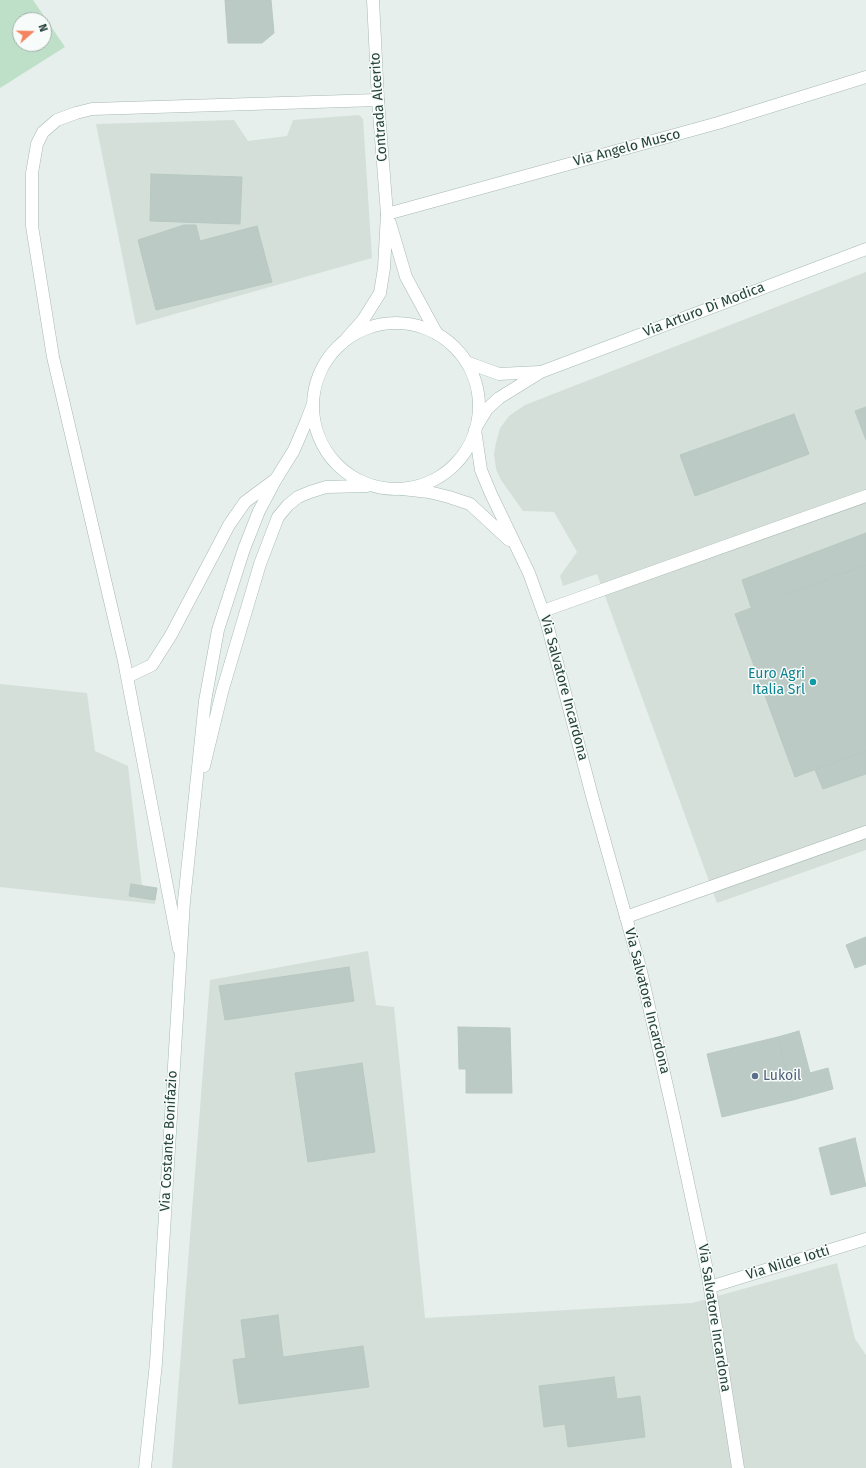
<!DOCTYPE html>
<html>
<head>
<meta charset="utf-8">
<style>
	body { margin:0 }
	#map { position:relative; width:866px; height:1468px; overflow:hidden; background:#e6efeb; font-family:"Fira Sans",sans-serif }
	canvas { display:block }
	.north { position:absolute; left:12px; top:12px; width:40px; height:40px; box-sizing:border-box; background:#f7fbf9; border:1px solid #a3b1ad; border-radius:50%; rotate:70deg; font-size:11px; font-weight:700; line-height:16px; text-align:center; color:#24423a }
	.north::after { content:''; display:block; margin:auto; width:14px; height:18px; background:#f4845f; clip-path:polygon(50% 0,100% 100%,50% 72%,0 100%) }
</style>
</head>
<body>
<div id="map">
<canvas width="866" height="1468"></canvas>
<div class="north">N</div>
</div>
<script>
const c = document.querySelector('canvas').getContext('2d');
c.lineJoin = 'round';
function fillPath(path, color) { c.fillStyle = color; c.fill(path, 'evenodd'); }
const poly = rows => new Path2D(rows.map(r => 'M' + r).join(''));
function strokePath(path, color, width, dash) { c.strokeStyle = color; c.lineWidth = width; c.lineCap = dash ? 'butt' : 'round'; c.setLineDash(dash || []); c.stroke(path); }
function label(font, color, halo, rows, align = 'center') {
  c.font = font + ' "Fira Sans",sans-serif'; c.lineWidth = 3; c.setLineDash([]); c.textBaseline = 'middle'; c.strokeStyle = halo; c.fillStyle = color; for (const [text, x, y, turn = 0] of rows) {
    c.save(); c.translate(x, y); c.rotate((+turn || 0) * Math.PI / 180); c.textAlign = isNaN(turn) ? turn : align; if (halo) c.strokeText(text, 0, 0); c.fillText(text, 0, 0); c.restore();
  }
}
fillPath(poly([
	[359,115,363,119,372,258,136,325,96,124,234,120,248,141,287,136,293,120],
	[866,272,866,850,717,903,597,574,563,586,560,576,577,552,554,512,523,511,501,480,496,469,494,454,496,443,500,428,509,416,525,405],
	[0,684,87,693,95,751,128,766,142,886,157,888,155,904,0,887],
	[368,951,376,1005,394,1007,425,1318,692,1303,837,1263,855,1339,866,1355,866,1468,172,1468,210,980]
]), '#d4dfda');
fillPath(poly([
	[0,0,33,0,65,47,0,88],
	[20,20,44,20,44,44,20,44]
]), '#bfe0c8');
const building = poly([
	[225,0,271,0,274,33,262,43,228,43,225,0],
	[151,174,242,177,240,224,150,221,151,174],
	[184,225,196,225,200,241,257,226,272,282,156,310,138,240,184,225],
	[866,407,866,440,855,411,866,407],
	[794,414,809,454,695,496,680,455,794,414],
	[866,533,866,565,751,607,742,580,866,533],
	[866,565,866,751,795,777,735,614,866,565],
	[866,751,866,774,823,789,815,770,866,751],
	[131,884,157,888,155,900,129,896,131,884],
	[866,937,866,964,855,968,846,945,866,937],
	[349,967,354,1001,225,1020,219,986,349,967],
	[458,1027,510,1028,512,1093,466,1093,466,1069,459,1069,458,1027],
	[799,1031,810,1073,828,1068,833,1089,793,1100,778,1037,799,1031],
	[778,1037,793,1100,722,1117,707,1054,778,1037],
	[362,1063,375,1152,308,1162,295,1073,362,1063],
	[855,1138,866,1186,831,1195,819,1148,855,1138],
	[278,1315,283,1357,363,1346,369,1387,239,1404,233,1360,246,1358,241,1320,278,1315],
	[614,1377,617,1399,640,1396,645,1437,568,1447,565,1424,544,1427,539,1386,614,1377]
]);
fillPath(building, '#bbcac4');
strokePath(building, '#b8c9c2', 1);
const service = poly([
	[543,611,866,496],
	[626,917,866,832]
]);
const minor = poly([
	[387,214,718,123,866,77],
	[127,677,152,665,171,635,229,525,245,502,276,479],
	[179,949,124,661,53,357,32,226,32,173,37,144,43,132,57,120,76,113,92,109,378,100],
	[710,1287,866,1239]
]);
const tertiary = poly([
	[390,223,406,277,437,334],
	[347,338,363,320,380,293,384,268,387,214,378,100,373,0],
	[475,430,481,470,491,494,529,573,546,620,592,796,640,967,674,1117,707,1270,738,1468],
	[402,489,429,492,449,497,470,504,509,540]
]);
const secondary = poly([
	'313 406a83 83 0 1 1 166 0a83 83 0 1 1-166 0Z',
	[466,362,499,374,540,372],
	[478,424,487,409,499,398,541,372,866,249],
	[204,766,222,692,260,564,278,517,288,505,298,497,310,492,326,487,367,486],
	[145,1468,156,1363,184,901,205,701,218,630,244,549,259,511,276,479,294,450,306,422,313,404]
]);
strokePath(service, '#a8b8b2', 13);
strokePath(minor, '#a8b8b2', 13);
strokePath(tertiary, '#a8b8b2', 13);
strokePath(secondary, '#a4bbb3', 13);
strokePath(service, '#fff', 12);
strokePath(minor, '#fff', 12);
strokePath(tertiary, '#fff', 12);
strokePath(secondary, '#fff', 12);
for (const [x, y, r, color] of [
	[813,682,4,"#0f9aa8"],
	[755,1076,4,"#5c6f8a"]
]) { const dot = new Path2D(); dot.arc(x, y, r, 0, 2 * Math.PI); c.fillStyle = color; c.fill(dot); strokePath(dot, '#f7fbf9', 1.5); }
label('14px', '#24423a', '#f7fbf9', [
	["Contrada Alcerito",379,107,-94],
	["Via Angelo Musco",627,148,-15],
	["Via Arturo Di Modica",704,310,-21],
	["Via Salvatore Incardona",564,688,75],
	["Via Salvatore Incardona",647,1001,76],
	["Via Costante Bonifazio",169,1141,-87],
	["Via Nilde Iotti",788,1263,-17],
	["Via Salvatore Incardona",714,1318,81]
]);
label('14px', '#0d838f', '#f7fbf9', [
	["Euro Agri",805,674],
	["Italia Srl",805,690]
], 'right');
label('14px', '#4e5e75', '#f7fbf9', [
	["Lukoil",763,1076]
], 'left');
</script>
</body>
</html>
